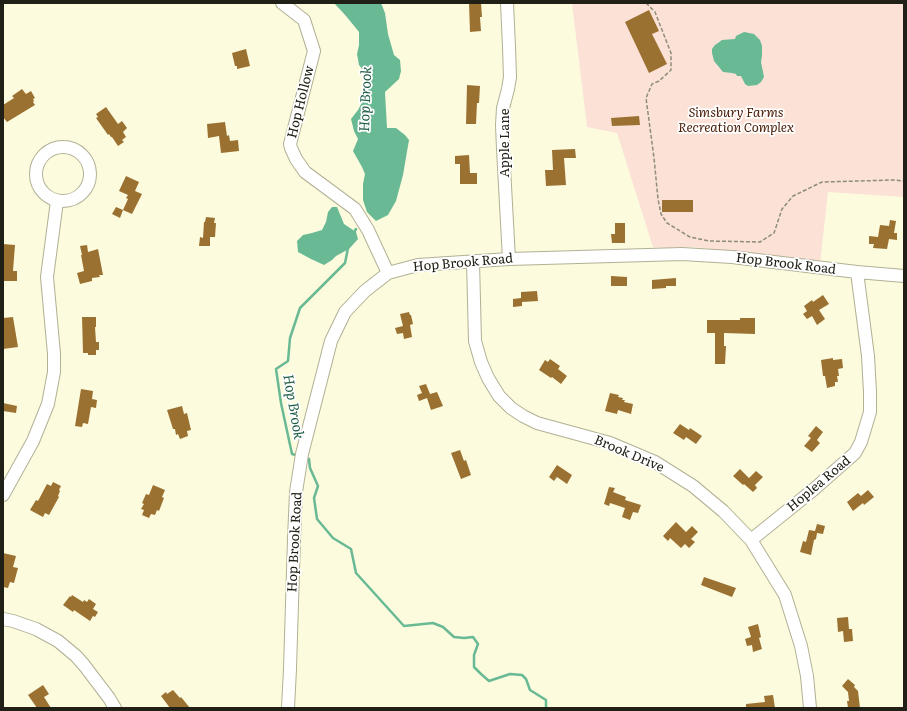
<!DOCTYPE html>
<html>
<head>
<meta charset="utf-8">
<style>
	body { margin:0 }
	#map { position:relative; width:907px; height:711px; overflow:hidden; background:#fcfbde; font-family:Literata,serif }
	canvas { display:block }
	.frame { position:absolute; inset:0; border:4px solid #212016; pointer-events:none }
</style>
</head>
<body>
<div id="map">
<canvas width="907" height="711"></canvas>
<div class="frame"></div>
</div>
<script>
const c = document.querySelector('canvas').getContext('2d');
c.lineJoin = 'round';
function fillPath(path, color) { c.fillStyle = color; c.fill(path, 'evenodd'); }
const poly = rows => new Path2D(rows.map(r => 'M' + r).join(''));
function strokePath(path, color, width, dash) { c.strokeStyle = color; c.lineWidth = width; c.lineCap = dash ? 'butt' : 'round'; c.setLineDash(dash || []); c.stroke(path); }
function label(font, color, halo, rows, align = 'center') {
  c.font = font + ' Literata,serif'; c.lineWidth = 3.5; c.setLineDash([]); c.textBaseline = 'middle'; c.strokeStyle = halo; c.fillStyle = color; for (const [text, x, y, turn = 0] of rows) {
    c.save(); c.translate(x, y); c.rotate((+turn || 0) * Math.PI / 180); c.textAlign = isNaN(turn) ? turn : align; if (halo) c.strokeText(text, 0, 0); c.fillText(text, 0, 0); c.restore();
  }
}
fillPath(poly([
	[572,3,904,3,904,197,828,192,820,263,787,257,694,247,666,248,653,247,617,133,587,127]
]), '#fbe1d6');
fillPath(poly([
	[334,3,381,3,385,13,388,34,394,55,400,60,401,71,399,79,385,92,387,128,396,128,405,135,409,140,403,175,396,201,388,215,376,221,367,212,363,200,363,184,365,174,362,167,353,151,358,139,354,131,351,119,358,110,368,91,368,77,359,65,357,54,359,45,359,32,346,16],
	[744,32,754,34,760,40,762,46,762,56,761,62,764,77,761,82,757,85,748,86,745,84,741,76,737,76,736,74,732,73,723,72,714,61,712,53,712,49,715,45,718,43,722,40,735,39,736,36],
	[332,207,337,207,344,224,356,232,358,239,349,249,336,256,332,260,324,265,311,259,298,252,297,241,303,235,312,233,322,230,326,222,328,212]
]), '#69b995');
strokePath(poly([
	[353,234,356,229],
	[299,456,292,454,281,403,276,369,288,361,290,338,300,308,345,263,348,248],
	[305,458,309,459,310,468,318,486,314,498,317,519,333,538,351,549,356,573,404,626,433,623,443,627,454,637,464,638,473,637,478,644,474,655,474,667,481,674,489,681,510,674,522,675,526,679,530,690,546,700,546,708]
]), '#69b995', 2.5);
fillPath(poly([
	[469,3,481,3,482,17,480,17,481,31,470,32],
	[649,10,659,31,652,34,667,64,649,73,625,22],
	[246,49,250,66,237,69,237,66,235,66,232,53],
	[467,85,480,86,479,103,477,103,476,124,466,124],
	[22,89,26,94,31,91,35,98,33,99,34,101,33,102,35,105,7,122,3,117,3,105,14,98,12,96],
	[106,107,118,124,122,121,127,128,123,132,126,137,122,140,124,142,118,146,112,137,111,137,109,134,108,135,96,118,98,117,96,114],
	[639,116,640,125,612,126,611,118],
	[225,122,227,136,229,135,230,141,238,140,239,151,221,153,219,136,208,138,207,124],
	[575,149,576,158,564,158,566,185,546,186,545,170,553,170,552,150],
	[469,155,470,173,477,173,477,184,460,184,460,164,455,164,455,156],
	[126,176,139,182,135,191,142,194,132,214,123,210,128,199,126,198,128,195,119,191],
	[662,200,693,200,693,212,662,212],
	[116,207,123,210,120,218,112,214],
	[206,217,215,218,214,223,216,223,215,237,210,237,210,246,199,246,200,237,203,238,204,222,205,222],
	[890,220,896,221,894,233,897,233,897,240,889,239,887,249,873,248,874,244,869,244,869,236,878,237,880,225,889,226],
	[615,223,625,223,625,243,612,243,611,234,615,234],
	[3,244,15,245,13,271,17,271,17,281,3,281],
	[87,245,88,252,98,249,103,275,99,275,100,277,92,278,92,281,80,284,77,273,84,271,81,255,82,255,80,246],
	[611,276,627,277,627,286,611,286],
	[676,278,676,286,666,286,666,288,652,289,652,280],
	[537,291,538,301,522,302,522,301,522,306,513,307,513,299,521,298,521,292],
	[823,295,829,304,819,310,825,319,817,325,812,316,807,319,803,314,807,311,804,306,812,300,813,302],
	[409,312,410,315,411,315,413,324,410,325,412,337,404,339,403,333,397,334,395,328,403,326,400,314],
	[13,317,18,347,3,349,3,318],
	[82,317,96,317,96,327,95,327,96,342,99,342,99,350,96,350,96,355,88,355,88,353,83,353],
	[740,318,755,318,755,334,724,333,724,346,726,346,725,364,715,364,715,333,707,333,707,320,740,320],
	[833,358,833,360,842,359,843,368,838,369,839,376,837,376,838,382,835,382,835,386,827,388,825,376,823,376,821,360],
	[550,359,560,366,558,369,567,376,561,384,552,377,551,378,539,370,545,360,548,362],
	[426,384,430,394,437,392,443,406,431,410,427,398,419,401,417,395,422,393,419,386],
	[81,389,93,391,92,399,97,400,96,408,91,407,88,424,83,423,82,427,75,426],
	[610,393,619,395,618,397,623,398,622,400,625,400,624,402,633,404,631,414,618,410,617,414,605,411],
	[3,403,17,406,16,413,3,411],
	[182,406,184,414,187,413,191,430,187,431,188,436,180,439,178,434,176,435,175,429,173,429,167,410],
	[680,424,689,430,690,428,702,436,696,444,686,437,684,440,673,433],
	[816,426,823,432,817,440,820,443,812,452,804,446,811,438,808,436],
	[460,450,464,461,466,460,471,475,461,479,451,453],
	[557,465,572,475,567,484,557,477,554,481,549,477],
	[740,469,749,478,756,471,763,477,755,485,757,488,753,492,744,484,743,485,733,476],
	[53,482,61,486,59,490,60,491,58,496,59,497,49,515,45,513,43,517,30,510,36,500,38,501,47,484,51,486],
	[153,485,165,490,162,497,164,498,159,511,157,510,155,515,151,514,149,518,142,515,144,510,141,509,144,504,142,503,146,494,149,495],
	[609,487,615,488,613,492,626,497,625,500,641,505,638,513,633,512,630,520,622,517,625,508,610,503,609,506,604,504],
	[868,490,874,497,864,505,863,503,853,511,847,502,858,493,861,496],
	[676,522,686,532,692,526,698,532,691,539,695,542,689,548,685,544,681,548,670,538,668,541,663,536],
	[817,524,825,526,823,534,817,533,816,539,814,540,811,555,800,552,803,541,806,542,809,530,815,531],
	[3,553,16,556,13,567,18,568,14,583,10,582,8,588,3,587],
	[704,577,736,588,732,597,701,585],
	[72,595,83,602,84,600,87,602,89,599,96,604,93,609,98,612,95,617,93,616,90,621,74,610,73,612,63,605,70,596,71,597],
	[848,617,849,629,852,629,853,641,844,642,843,631,838,632,837,618],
	[758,624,761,637,759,638,762,649,753,652,752,645,747,646,745,639,751,637,748,627],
	[848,679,855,685,854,687,858,691,860,708,848,708,847,701,849,701,848,692,842,686],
	[43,685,49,694,44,697,51,708,37,708,28,695],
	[173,690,180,698,181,697,190,708,170,708,161,696,166,692,167,694],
	[773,695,775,708,746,708,746,704,765,702,764,696]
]), '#9b7131');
const minor = poly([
	[282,3,304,20,314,51,290,144,291,148,296,159,305,172,355,209,368,230,388,273],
	[507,3,509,47,510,77,508,89,503,108,502,125,503,149,509,259],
	'36 174a27 27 0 1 1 54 0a27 27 0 1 1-54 0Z',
	[473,261,475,341,481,362,488,378,499,396,511,408,523,416,537,423,610,443,655,462,693,486,723,511,751,540,785,595,801,646,807,676,810,708],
	[3,495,33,441,48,404,54,372,54,354,47,277,57,201],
	[751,540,813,490,855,453,861,442,870,412,870,392,868,356,857,272],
	[3,619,13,621,36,629,58,641,76,656,84,665,109,698,115,708],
	[288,708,290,669,294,539,296,492,302,454,331,341,345,312,365,291,388,273,418,265,509,259,682,254,732,257,857,272,904,276]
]);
strokePath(minor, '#b2b095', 14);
strokePath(poly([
	[646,3,655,12,671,53,671,70,659,81,652,84,646,98,654,158,658,199,661,214,667,223,690,237,709,241,760,242,774,233,782,209,793,196,822,182,893,180,904,181]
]), '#8e8d79', 1.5, [4, 2]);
strokePath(minor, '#fff', 12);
label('13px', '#212016', '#fff', [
	["Hop Hollow",301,102,-76],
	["Apple Lane",505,143,-90],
	["Hop Brook Road",463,263,-5],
	["Hop Brook Road",786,264,7],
	["Brook Drive",629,454,23],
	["Hoplea Road",819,484,-40],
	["Hop Brook Road",295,542,-87]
]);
label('italic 13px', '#4a1d06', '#fff', [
	["Simsbury Farms",736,113],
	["Recreation Complex",736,128]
]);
label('italic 14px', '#1e5c43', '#fff', [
	["Hop Brook",366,99,-88],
	["Hop Brook",293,407,80]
]);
</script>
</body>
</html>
